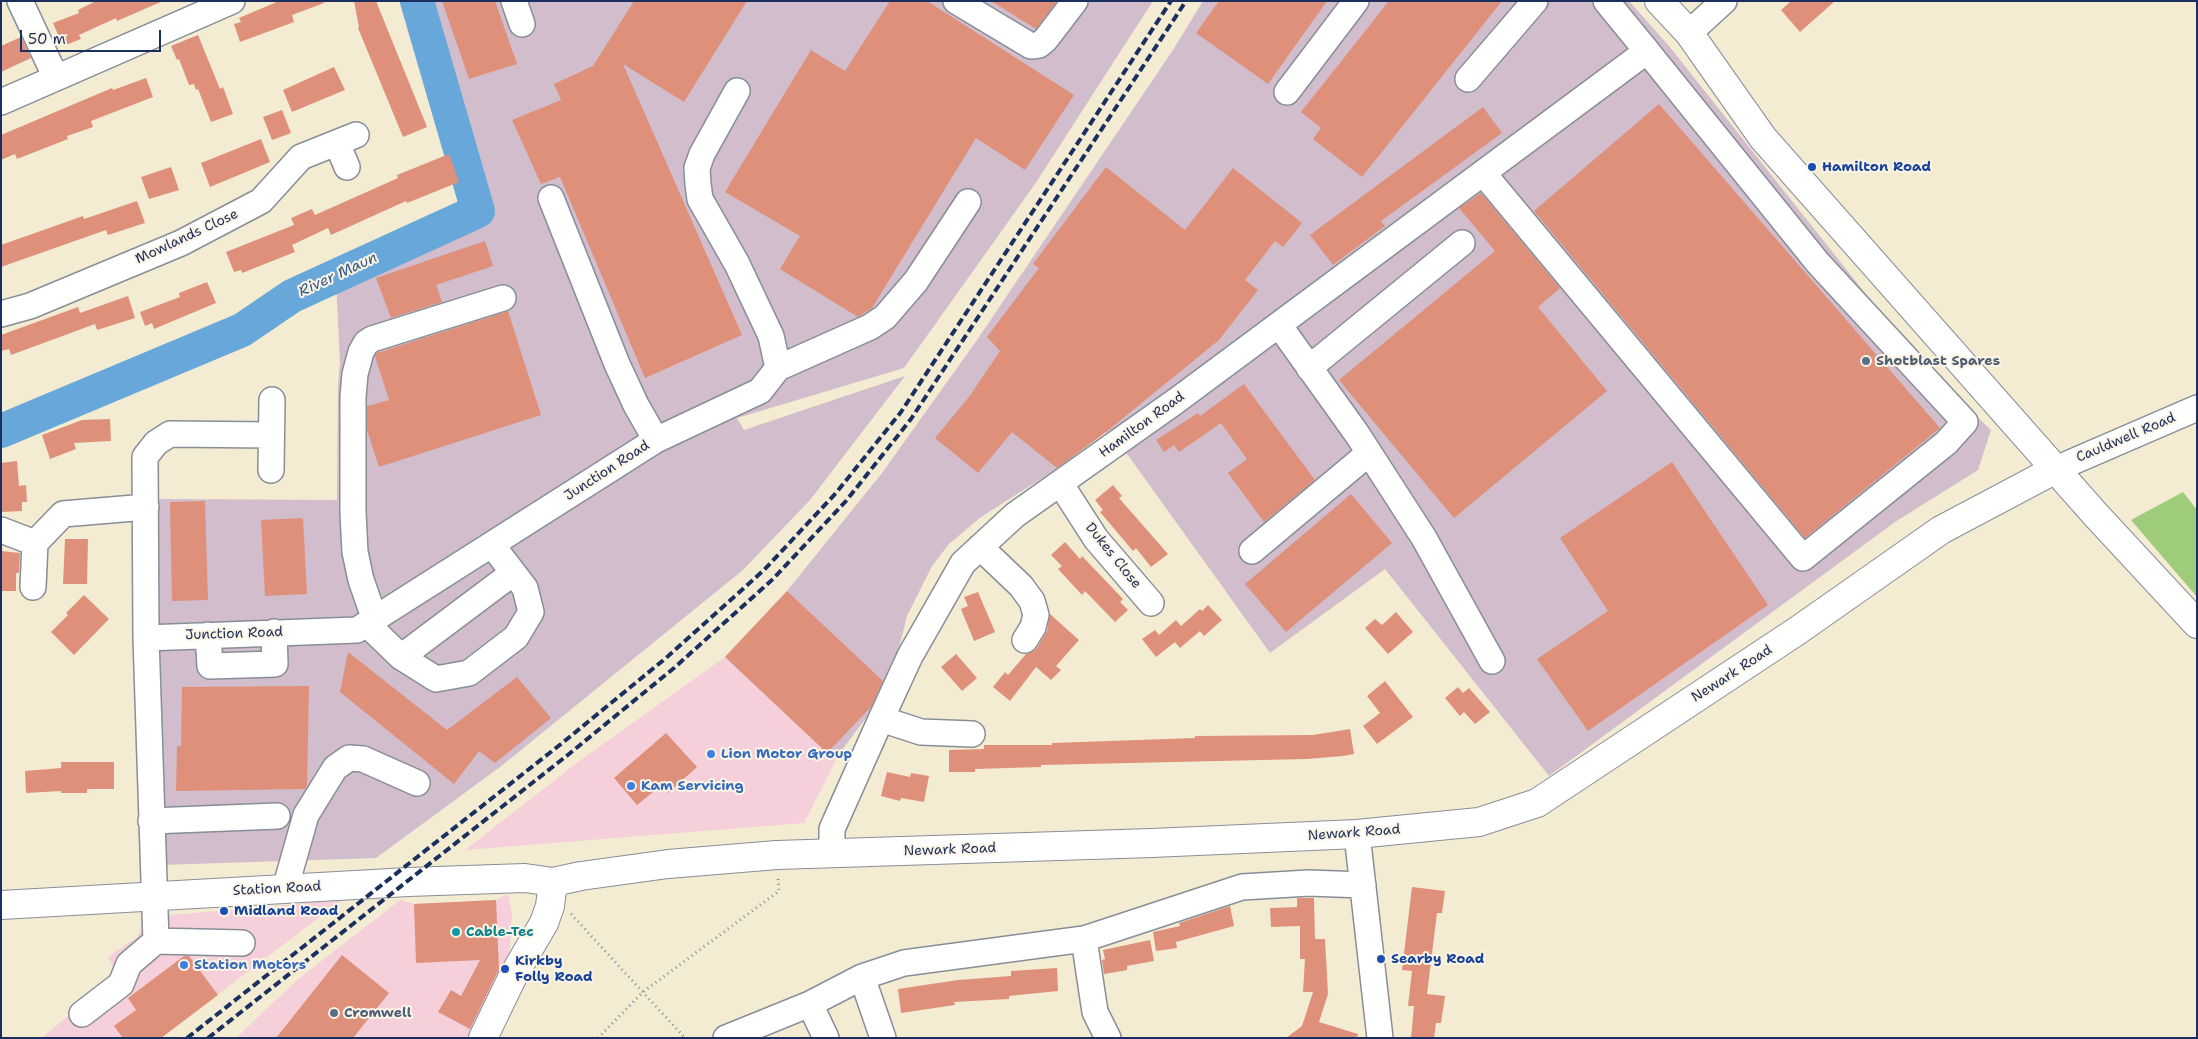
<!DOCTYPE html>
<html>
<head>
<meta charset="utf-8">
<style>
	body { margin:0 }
	#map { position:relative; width:2198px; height:1039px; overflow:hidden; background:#f3ecd3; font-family:"Shantell Sans",sans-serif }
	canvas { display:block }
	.frame { position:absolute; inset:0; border:2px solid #1b2f5e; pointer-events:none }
	.scale { position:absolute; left:20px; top:30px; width:141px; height:22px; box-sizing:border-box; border:2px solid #1b2f5e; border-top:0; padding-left:6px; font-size:15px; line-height:18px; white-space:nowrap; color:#1b2f5e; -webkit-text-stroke:4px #fcf5e5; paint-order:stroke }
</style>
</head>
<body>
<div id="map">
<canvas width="2198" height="1039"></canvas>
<div class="frame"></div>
<div class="scale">50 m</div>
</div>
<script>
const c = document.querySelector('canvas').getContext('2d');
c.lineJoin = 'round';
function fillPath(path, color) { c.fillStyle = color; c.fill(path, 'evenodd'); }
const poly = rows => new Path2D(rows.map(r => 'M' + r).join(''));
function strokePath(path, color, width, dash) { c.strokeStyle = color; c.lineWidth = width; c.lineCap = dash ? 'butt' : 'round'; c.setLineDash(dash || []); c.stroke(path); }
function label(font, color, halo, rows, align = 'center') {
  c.font = font + ' "Shantell Sans",sans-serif'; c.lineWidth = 4; c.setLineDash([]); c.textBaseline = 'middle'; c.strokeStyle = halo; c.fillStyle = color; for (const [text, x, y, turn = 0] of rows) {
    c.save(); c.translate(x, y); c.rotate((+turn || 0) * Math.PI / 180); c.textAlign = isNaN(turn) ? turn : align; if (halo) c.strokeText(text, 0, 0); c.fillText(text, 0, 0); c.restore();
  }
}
fillPath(poly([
	[725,657,827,753,839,754,804,823,465,850,582,759],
	[508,894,512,914,509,958,473,1038,236,1038,297,980,400,900,414,904,496,900],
	[342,900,161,1038,42,1038,117,974,108,957,137,937,147,917]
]), '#f5cfda');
fillPath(poly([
	[420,1,1153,1,1035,184,904,368,737,418,744,430,905,376,810,500,743,570,500,767,376,858,160,865,158,499,337,500,338,387,340,362,336,282,495,210],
	[1203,1,1629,1,1669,46,1919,361,1991,430,1978,470,1895,522,1549,776,1385,569,1270,653,1125,451,1106,432,1058,468,981,517,949,544,932,566,907,616,889,687,839,754,827,753,725,657,787,591,882,473,977,340,1173,50]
]), '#d1bdcb');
fillPath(poly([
	[2183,492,2197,510,2197,597,2131,520]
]), '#9fcc7a');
strokePath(poly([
	[1,431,242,330,292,296,478,211,417,1]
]), '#68a7da', 34);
fillPath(poly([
	[96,1,163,1,117,21,116,18,79,35,81,39,63,46,53,23,79,13,78,10],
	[279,1,324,1,324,3,292,15,294,22,240,42,234,24,241,22,239,18],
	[354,1,376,1,427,127,403,137,358,28,359,27],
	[442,1,495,1,517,64,469,79],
	[634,1,747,1,684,102,623,64,742,335,645,378,560,177,541,184,512,120,561,100,554,84,593,66],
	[890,1,927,1,1074,95,1025,170,976,138,872,308,858,317,780,269,800,236,725,192,811,50,845,71],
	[991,1,1057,1,1036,29],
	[1219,1,1327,1,1268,84,1196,33],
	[1389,1,1502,1,1362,177,1313,139,1321,128,1301,112],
	[1791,1,1835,1,1800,32,1781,10],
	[198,35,220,89,223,87,233,114,211,122,198,89,196,90,194,84,189,85,179,59,177,60,171,46],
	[21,37,31,58,1,72,1,46],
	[334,67,345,90,292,112,283,90],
	[146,78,153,97,91,121,93,127,67,136,68,139,17,159,15,154,1,160,1,135,112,88,113,90],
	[1659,104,1940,428,1805,538,1534,211],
	[1483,107,1502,133,1381,221,1385,226,1333,265,1310,235],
	[282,110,291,133,272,140,263,117],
	[261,139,270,162,210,187,201,163],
	[449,154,459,182,407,203,406,201,331,235,328,228,292,245,295,252,242,273,241,270,234,272,226,252,294,225,291,218,312,209,315,215,398,178,397,175],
	[171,167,179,190,149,199,141,177],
	[1106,167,1185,230,1233,168,1302,223,1283,247,1275,241,1245,280,1258,290,1219,340,1106,432,1057,468,1012,432,978,473,935,438,969,397,1000,351,987,337,1039,268,1033,264],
	[1481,193,1560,288,1538,307,1607,391,1454,518,1339,380,1495,251,1459,208],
	[137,201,145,223,108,235,106,230,1,267,1,245,83,216,84,219],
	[485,241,493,266,436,285,442,302,391,318,376,278],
	[207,282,216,303,154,329,152,323,145,326,140,312,180,297,179,293],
	[128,296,135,318,97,330,95,324,11,355,9,349,1,351,1,335,78,307,80,313],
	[508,311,541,415,379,467,367,430,367,406,389,400,375,356,377,353],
	[1244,384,1315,480,1264,522,1228,473,1247,459,1221,423,1179,452,1174,445,1164,452,1156,440,1198,413,1200,416],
	[110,419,111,441,74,443,76,449,50,459,42,435,82,420],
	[17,461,19,486,26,485,27,502,22,502,22,511,1,512,1,463],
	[1672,462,1768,605,1588,731,1537,659,1608,611,1560,538],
	[1113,485,1122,496,1119,498,1168,554,1151,567,1136,548,1133,551,1100,512,1103,510,1095,500],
	[1351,494,1392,543,1286,632,1245,584],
	[205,501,208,600,172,601,170,502],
	[303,518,307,594,265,596,261,520],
	[65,539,88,539,87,584,63,584],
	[1065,542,1080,559,1082,556,1123,599,1120,602,1128,610,1115,622,1085,591,1082,595,1058,569,1062,566,1051,555],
	[1,551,20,553,19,573,16,573,16,591,1,591],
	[787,591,883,681,871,707,827,753,725,657],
	[978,592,995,632,974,641,961,609,968,606,964,597],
	[84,595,109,619,74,655,51,632,68,615,66,613],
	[1208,605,1222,620,1204,636,1200,631,1180,648,1175,642,1156,657,1142,639,1155,630,1159,635,1176,620,1181,626,1200,609,1202,611],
	[1396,612,1413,632,1388,654,1365,628,1375,619,1382,625],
	[1050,614,1079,640,1056,666,1061,670,1051,680,1036,667,1010,701,993,687,1005,672,1008,675,1026,654,1032,652,1037,648,1047,631],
	[348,652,447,730,517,677,551,718,495,763,479,751,454,784,340,692],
	[956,654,977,678,962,691,941,667],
	[1385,681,1413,717,1377,744,1363,726,1380,713,1367,696],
	[309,686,307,785,305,789,176,791,177,746,181,746,182,687],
	[1458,687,1463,693,1469,688,1490,712,1475,724,1464,712,1460,716,1445,698],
	[1350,729,1354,754,1343,756,1307,759,1041,765,1041,767,975,769,975,772,949,772,949,750,984,749,984,745,1052,745,1052,743,1195,738,1195,736,1313,735],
	[666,733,697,767,668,793,663,784,637,805,614,778],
	[61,762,114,762,114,789,87,789,87,793,61,793,61,791,26,793,25,771,61,768],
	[887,772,910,777,911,773,929,776,924,802,901,798,900,801,881,796],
	[1412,887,1445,891,1442,913,1437,913,1427,994,1445,996,1441,1023,1436,1023,1434,1038,1411,1038,1414,1006,1408,1006,1412,971,1402,970],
	[1297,898,1314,898,1315,939,1325,939,1328,994,1319,1022,1358,1034,1357,1038,1286,1038,1302,1026,1313,992,1303,992,1305,959,1300,959,1300,926,1271,927,1270,908,1297,907],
	[496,900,499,969,470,1029,438,1012,451,990,461,996,480,960,416,963,414,904],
	[1230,906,1234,926,1176,942,1177,948,1156,951,1153,932,1180,926,1179,923],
	[1150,940,1154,961,1127,966,1127,970,1104,974,1102,960,1105,959,1103,950],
	[342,955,389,993,353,1038,276,1038],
	[184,956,189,956,218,995,161,1038,123,1038,114,1026,136,1010,128,998],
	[1057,968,1058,991,1009,996,1009,999,954,1002,955,1005,901,1013,898,989,958,980,1011,976,1011,971]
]), '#df907b');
const minor = poly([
	[20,1,56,78],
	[514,1,522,24],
	[956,1,1031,46,1039,45,1046,39,1075,1],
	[1689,33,1724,1],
	[1468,79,1535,1],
	[1287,92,1356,1],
	[1,102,232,1],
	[337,143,347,167],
	[1483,173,1803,558,1946,443,1965,422,1818,263,1647,51],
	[551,198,617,364,636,405,656,440],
	[1,314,30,306,181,243,261,201,301,157,356,135],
	[1279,325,1357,434,1424,538,1492,661],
	[778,368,870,327,885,317,916,281,968,202],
	[1309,368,1462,243],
	[2056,469,2197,408],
	[271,470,272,400],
	[1060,483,1096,539,1151,603],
	[1,530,35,543],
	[980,547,1021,586,1032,601,1036,615,1033,627,1025,640],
	[1252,551,1369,453],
	[33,587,35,543,63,514,146,507],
	[375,620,361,580,355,552,353,513,353,397,355,374,361,352,366,343,372,339,503,298],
	[367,624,401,657,436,679,469,673,516,637,531,612,525,588,492,545],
	[208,635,210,666,275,664,274,632],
	[146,638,357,630,656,440,760,391,778,368,771,336,737,264,700,199,698,184,697,168,702,154,737,91],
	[401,657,513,573],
	[881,719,921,732,972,734],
	[151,821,277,816],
	[1357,834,1380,1038],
	[832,854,832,829,881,719,910,656,963,563,1015,515,1176,401,1647,51,1606,1],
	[285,889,306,815,335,768,349,758,363,759,417,783],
	[1084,939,1095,1012,1108,1038],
	[156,941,146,638,145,457,156,443,170,434,271,435],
	[862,977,883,1038],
	[810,1004,826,1038],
	[82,1014,121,984,129,964,156,941,242,943],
	[726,1038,810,1004,862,977,904,963,1084,939,1242,887,1309,883,1363,885]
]);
const major = poly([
	[1659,1,1689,33,1763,138,2095,514,2197,624],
	[1,905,408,882,525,878,553,882,581,876,668,864,777,855,1152,843,1357,834,1479,822,1537,803,1797,631,1941,530,2056,469],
	[483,1038,513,976,544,923,550,906,553,882]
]);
strokePath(minor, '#878e98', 28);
strokePath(major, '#878e98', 30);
strokePath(poly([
	[571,914,685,1038],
	[598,1038,643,992,779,891,778,877]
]), '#878e98', 3, [1, 4]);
strokePath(minor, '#fff', 25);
strokePath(major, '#fff', 28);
strokePath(poly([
	[187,1038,561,744,666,658,764,570,836,493,901,412,1171,1],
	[208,1038,569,754,674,668,773,579,846,501,911,419,1186,1]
]), '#1b2f5e', 4, [8, 4]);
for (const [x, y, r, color] of [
	[1812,167,5,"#1a4fb4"],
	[1866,361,5,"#5c6f8a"],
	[711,754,5,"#3f7fe0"],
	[631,786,5,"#3f7fe0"],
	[224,911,5,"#1a4fb4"],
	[456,932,5,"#0f9aa8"],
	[1381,959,5,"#1a4fb4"],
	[184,965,5,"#3f7fe0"],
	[505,969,5,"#1a4fb4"],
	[334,1013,5,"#5c6f8a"]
]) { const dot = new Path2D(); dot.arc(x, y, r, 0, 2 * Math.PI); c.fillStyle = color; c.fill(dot); strokePath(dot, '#fcf5e5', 2); }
label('bold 14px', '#164399', '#fcf5e5', [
	["Hamilton Road",1822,167],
	["Midland Road",234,911],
	["Searby Road",1391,959],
	["Kirkby",515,961],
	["Folly Road",515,977]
], 'left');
label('14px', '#1b2f5e', '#fcf5e5', [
	["Mowlands Close",187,237,-25],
	["Hamilton Road",1142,425,-36],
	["Cauldwell Road",2126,438,-23],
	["Junction Road",607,471,-33],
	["Dukes Close",1113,556,51],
	["Junction Road",234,634,-2],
	["Newark Road",1732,674,-33],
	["Newark Road",1354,833,-4],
	["Newark Road",950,850,-2],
	["Station Road",277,889,-3]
]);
label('bold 14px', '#4e5e75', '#fcf5e5', [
	["Shotblast Spares",1876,361],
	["Cromwell",344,1013]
], 'left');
label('bold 14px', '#366cbe', '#fcf5e5', [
	["Lion Motor Group",721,754],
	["Kam Servicing",641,786],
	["Station Motors",194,965]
], 'left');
label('bold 14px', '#0d838f', '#fcf5e5', [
	["Cable-Tec",466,932]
], 'left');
label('italic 15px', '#365989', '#fcf5e5', [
	["River Maun",338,275,-25]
]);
</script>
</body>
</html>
